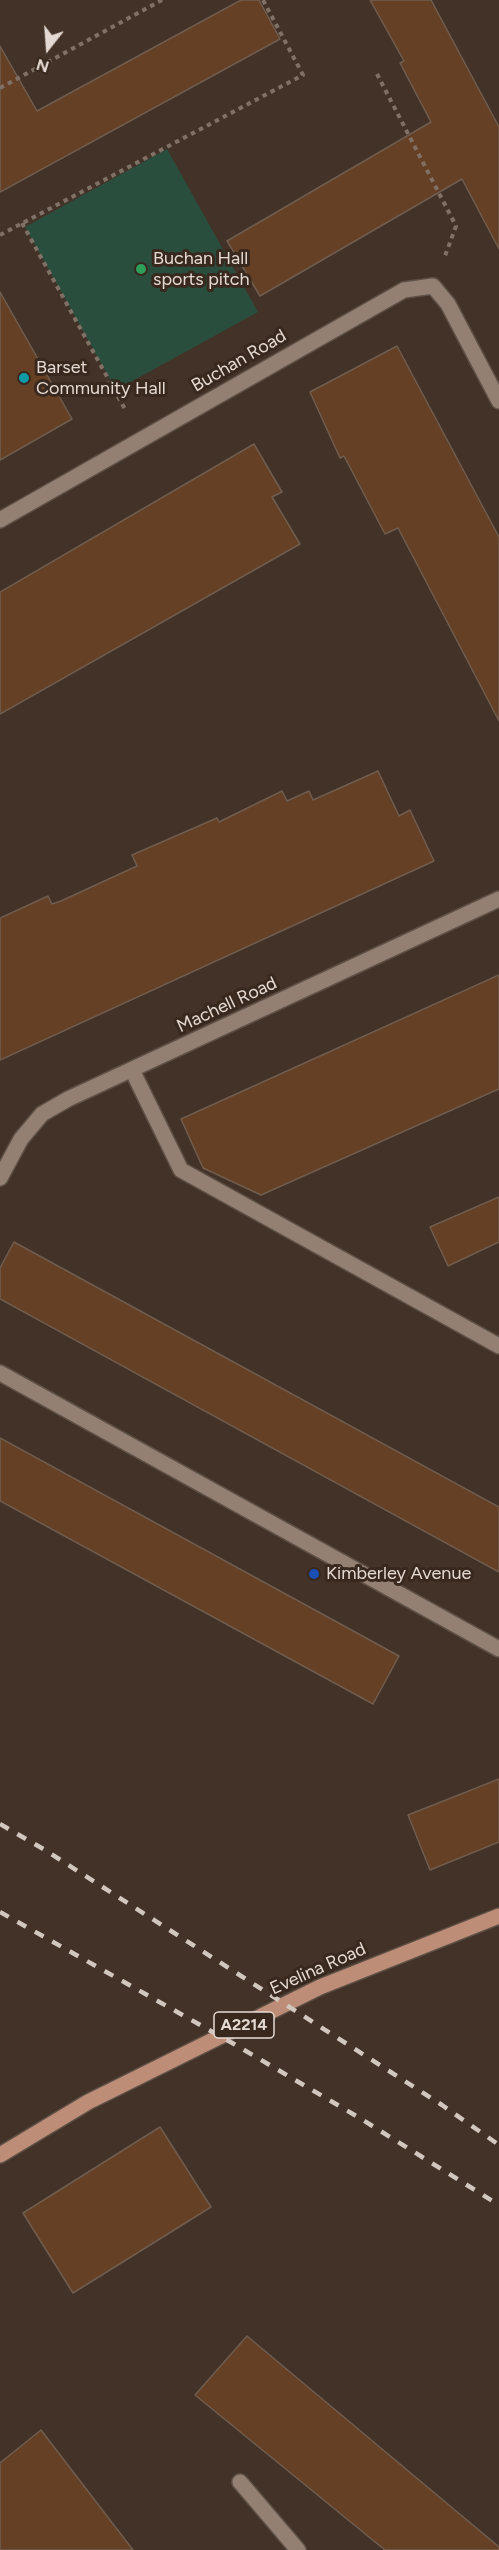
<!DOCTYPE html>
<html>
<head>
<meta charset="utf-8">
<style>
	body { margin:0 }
	#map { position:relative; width:499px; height:2550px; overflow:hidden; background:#433227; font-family:Figtree,sans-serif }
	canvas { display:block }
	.north { position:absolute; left:18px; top:18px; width:60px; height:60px; -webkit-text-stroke:4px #38281d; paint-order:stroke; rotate:197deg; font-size:16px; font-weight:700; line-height:24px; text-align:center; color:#e5dad3 }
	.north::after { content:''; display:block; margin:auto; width:21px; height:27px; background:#e5dad3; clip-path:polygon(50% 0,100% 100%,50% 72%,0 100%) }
</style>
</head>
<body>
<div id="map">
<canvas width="499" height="2550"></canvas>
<div class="north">N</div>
</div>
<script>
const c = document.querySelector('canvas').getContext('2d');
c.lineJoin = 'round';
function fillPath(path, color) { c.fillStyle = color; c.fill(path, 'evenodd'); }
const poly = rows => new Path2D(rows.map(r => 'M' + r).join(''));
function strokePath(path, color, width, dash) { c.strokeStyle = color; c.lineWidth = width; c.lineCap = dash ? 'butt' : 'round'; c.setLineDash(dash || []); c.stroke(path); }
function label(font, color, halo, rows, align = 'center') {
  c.font = font + ' Figtree,sans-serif'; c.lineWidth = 6; c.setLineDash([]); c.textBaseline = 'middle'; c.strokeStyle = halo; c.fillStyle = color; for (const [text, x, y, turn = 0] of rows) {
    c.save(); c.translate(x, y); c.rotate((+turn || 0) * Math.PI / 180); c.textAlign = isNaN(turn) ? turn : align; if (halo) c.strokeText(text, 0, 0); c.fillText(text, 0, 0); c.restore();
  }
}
fillPath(poly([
	[167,149,258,312,116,390,25,227]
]), '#2a4e3d');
const building = poly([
	[241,0,259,0,280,39,0,192,0,46,37,111,241,0],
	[370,0,431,0,499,127,499,249,462,179,260,296,227,241,431,122,400,63,404,61,370,0],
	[0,292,72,419,0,460,0,292],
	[397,346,499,537,499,721,398,528,385,534,344,456,340,458,310,392,397,346],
	[254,444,282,492,272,497,300,544,0,714,0,592,254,444],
	[378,771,399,816,410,810,434,861,0,1060,0,918,48,896,52,904,61,901,137,866,132,855,217,818,219,822,282,791,287,801,309,791,313,800,378,771],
	[499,975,499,1089,261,1195,203,1168,181,1119,499,975],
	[499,1197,499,1242,448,1266,430,1227,499,1197],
	[14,1242,499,1507,499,1572,0,1299,0,1268,14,1242],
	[0,1438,399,1656,373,1704,0,1501,0,1438],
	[499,1779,499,1842,430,1870,408,1815,499,1779],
	[160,2127,211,2207,73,2293,23,2213,160,2127],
	[247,2336,499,2547,499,2550,385,2550,195,2395,247,2336],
	[41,2430,133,2550,0,2550,0,2463,41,2430]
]);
fillPath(building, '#654025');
strokePath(building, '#6f5d50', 1.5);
const lane = poly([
	[132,1070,181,1170,499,1346],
	[240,2482,298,2550]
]);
const street = poly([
	[0,520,404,290,433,286,448,304,499,401],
	[0,1178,21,1139,42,1114,68,1099,499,899]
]);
const secondary = poly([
	[0,1373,499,1649]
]);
const primary = poly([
	[0,2155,88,2102,320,1987,499,1916]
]);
strokePath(lane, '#5e5046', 18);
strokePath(street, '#5e5046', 18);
strokePath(secondary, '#5e5046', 18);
strokePath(primary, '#5e5046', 18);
strokePath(poly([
	[377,74,456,226,445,256],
	[0,88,162,0],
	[22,223,126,411],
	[0,235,303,75,263,0]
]), '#807167', 4, [4.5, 4.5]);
strokePath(lane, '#938073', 15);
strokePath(street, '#938073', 15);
strokePath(secondary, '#938073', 15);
strokePath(primary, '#be8d78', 15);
strokePath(poly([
	[0,1824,45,1850,442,2105,499,2145],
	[0,1912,234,2044,358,2117,499,2205]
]), '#d2c7bf', 4.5, [10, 10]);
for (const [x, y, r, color] of [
	[141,269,6,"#2e9e5b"],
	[24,378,6,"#0f9aa8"],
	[314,1574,6,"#1a4fb4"]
]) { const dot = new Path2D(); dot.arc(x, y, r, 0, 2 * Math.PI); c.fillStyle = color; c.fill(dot); strokePath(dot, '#38281d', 2); }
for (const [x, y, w] of [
	[244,2025,60]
]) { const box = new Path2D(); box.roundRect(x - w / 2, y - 13, w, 26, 4.5); c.fillStyle = '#38281d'; c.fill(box); strokePath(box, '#e5dad3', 1.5); }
label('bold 16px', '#e5dad3', null, [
	["A2214",244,2025]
]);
label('18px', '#e5dad3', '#38281d', [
	["Buchan Hall",153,259],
	["sports pitch",153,280],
	["Barset",36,368],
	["Community Hall",36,389],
	["Kimberley Avenue",326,1574]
], 'left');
label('18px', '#e5dad3', '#38281d', [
	["Buchan Road",239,361,-30],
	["Machell Road",227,1005,-25],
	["Evelina Road",318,1969,-24]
]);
</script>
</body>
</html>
